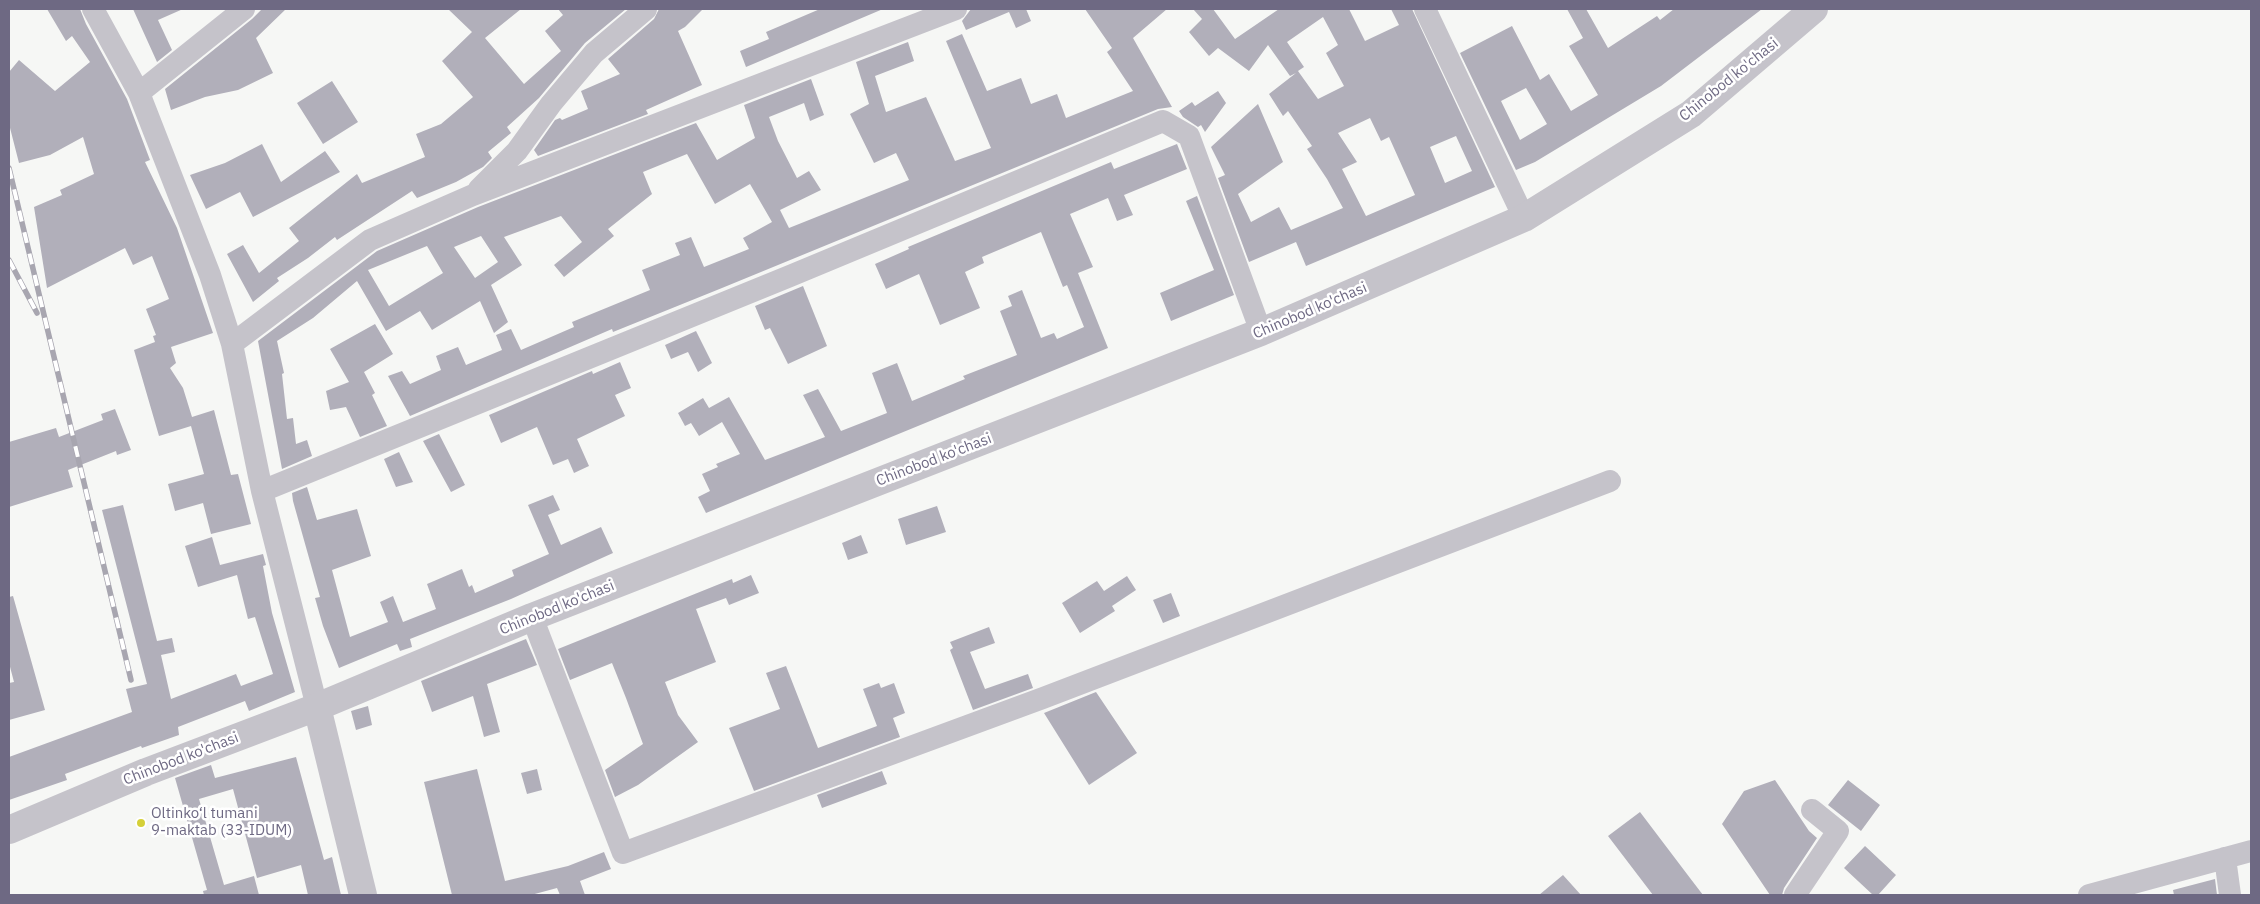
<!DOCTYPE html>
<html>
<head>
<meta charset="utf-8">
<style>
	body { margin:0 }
	#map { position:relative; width:2260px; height:904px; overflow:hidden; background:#f6f7f5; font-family:"IBM Plex Sans",sans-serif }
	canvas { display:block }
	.frame { position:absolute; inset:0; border:10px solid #6e6983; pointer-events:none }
</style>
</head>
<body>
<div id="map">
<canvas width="2260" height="904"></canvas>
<div class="frame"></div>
</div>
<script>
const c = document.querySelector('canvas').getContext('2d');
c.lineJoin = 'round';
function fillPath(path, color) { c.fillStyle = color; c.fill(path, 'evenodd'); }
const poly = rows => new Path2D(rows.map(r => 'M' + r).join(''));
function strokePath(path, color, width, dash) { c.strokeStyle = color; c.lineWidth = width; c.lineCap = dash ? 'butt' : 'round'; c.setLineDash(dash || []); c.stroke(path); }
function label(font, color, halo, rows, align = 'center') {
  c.font = font + ' "IBM Plex Sans",sans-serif'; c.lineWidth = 5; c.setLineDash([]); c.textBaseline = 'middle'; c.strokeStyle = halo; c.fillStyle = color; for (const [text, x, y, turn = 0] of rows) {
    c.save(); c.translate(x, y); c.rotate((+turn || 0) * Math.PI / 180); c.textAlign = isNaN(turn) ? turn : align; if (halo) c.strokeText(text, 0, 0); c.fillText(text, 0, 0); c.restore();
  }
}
fillPath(poly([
	[47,9,80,9,86,24,127,99,150,160,145,162,177,228,213,333,171,347,176,363,170,368,183,388,192,417,214,410,231,475,238,474,251,524,211,534,203,503,175,511,168,484,204,474,191,426,159,436,134,350,155,342,153,336,156,335,146,309,169,299,152,256,133,265,125,248,47,288,34,207,62,195,60,190,94,174,83,137,50,155,19,163,9,124,9,72,19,60,55,91,90,62,72,36,66,41],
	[133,9,183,9,158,20,172,50,157,62],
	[262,9,286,9,256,38,273,73,238,90,205,97,171,110,165,89,252,19],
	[448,9,521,9,485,38,524,84,561,51,545,31,563,15,558,9,626,9,585,43,539,98,507,127,511,133,488,152,492,158,483,167,456,182,417,198,412,191,337,240,335,237,308,258,277,278,279,281,253,302,227,254,243,245,259,273,299,241,289,228,357,174,362,183,425,157,416,134,441,124,473,97,442,61,472,32],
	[659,9,703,9,685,27,678,31,702,85,646,110,648,114,538,156,534,150,555,120,560,118,562,120,588,109,581,91,620,74,608,59,654,19],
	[820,9,883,9,746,67,740,51,769,39,766,32],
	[971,9,1026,9,1031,21,1016,28,1009,12,966,30,962,21],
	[1085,9,1167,9,1133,38,1172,107,1158,109,722,288,613,332,612,329,410,416,388,376,402,371,410,384,441,370,436,356,458,347,466,365,502,350,496,335,511,329,521,350,574,327,572,322,650,290,642,270,680,255,675,243,691,237,704,267,749,249,743,238,772,222,750,184,715,204,687,154,643,172,652,194,608,229,614,236,564,277,554,265,582,242,561,216,504,237,522,265,491,285,508,322,494,333,480,301,432,330,420,311,386,331,357,281,313,318,277,341,284,373,282,374,287,419,293,418,296,444,307,440,312,456,282,469,258,341,377,251,478,207,696,123,717,160,755,138,744,105,811,79,824,115,810,121,804,103,769,117,778,141,797,178,809,171,821,190,780,210,789,228,909,180,896,153,874,163,850,114,869,104,856,62,908,42,914,61,875,76,886,112,926,97,955,161,991,148,946,41,962,34,987,91,1021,78,1031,104,1057,94,1066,118,1133,91,1107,52,1112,48],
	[481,236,498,262,475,278,454,247],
	[427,246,443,273,389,306,368,270],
	[1193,9,1213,9,1235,39,1279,9,1349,9,1365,41,1399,25,1391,9,1412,9,1495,187,1306,266,1296,242,1249,262,1218,178,1225,175,1211,147,1258,104,1283,162,1238,194,1251,222,1279,207,1291,230,1343,208,1327,179,1307,149,1312,146,1288,111,1283,116,1269,94,1296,73,1290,76,1268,45,1249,71,1218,48,1209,56,1189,32,1202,19],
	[1323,17,1338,45,1326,53,1344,86,1318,99,1298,71,1304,67,1287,42],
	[1370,118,1381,141,1389,137,1415,195,1366,216,1342,169,1357,162,1338,133],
	[1456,136,1472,171,1445,183,1430,147],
	[1567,9,1586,9,1608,48,1657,16,1660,20,1674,9,1762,9,1661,86,1535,162,1516,170,1460,53,1512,26,1540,80,1549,74,1571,111,1598,95,1569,46,1583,38],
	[1526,88,1547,124,1520,140,1501,101],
	[332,81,358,122,323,144,297,103],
	[1218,91,1226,103,1205,132,1201,125,1198,127,1183,117,1179,111,1192,102,1195,106],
	[262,144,281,182,325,151,340,172,253,217,240,192,206,209,190,175,225,163],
	[1177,144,1187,169,1124,195,1133,215,1117,221,1108,198,1070,214,1093,267,1078,273,1108,348,706,513,698,497,710,491,702,474,718,467,716,464,740,454,722,422,699,436,691,423,685,426,678,413,703,398,709,408,729,397,765,460,825,437,803,395,818,389,841,431,887,413,872,373,897,363,912,401,965,379,963,376,1017,355,1000,311,1012,306,1008,296,1022,290,1041,338,1054,333,1057,339,1084,327,1067,285,1063,287,1041,232,982,257,984,263,965,272,980,308,940,325,919,274,886,289,875,264,909,249,908,247,1111,162,1114,169],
	[1197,196,1234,295,1171,321,1160,293,1214,270,1186,201],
	[803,286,827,346,788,364,770,328,765,330,755,306],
	[375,324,393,354,364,372,375,393,372,395,387,426,360,437,346,407,330,410,326,391,349,382,330,349],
	[696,331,712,363,698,372,688,352,671,359,665,345],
	[620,362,631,388,615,395,625,416,577,439,589,466,574,473,568,459,553,465,537,427,501,443,489,415,592,371,593,374],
	[115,409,131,450,117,455,116,451,68,470,73,487,9,507,9,442,56,428,59,437,103,420,101,414],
	[439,434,465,485,451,492,423,441],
	[399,452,413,482,396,487,384,459],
	[307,487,317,520,357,509,371,556,332,570,350,637,388,622,380,602,393,596,403,622,436,609,427,584,462,569,469,587,472,585,475,593,514,576,512,570,549,554,528,505,553,495,560,510,548,515,561,545,601,527,613,553,511,599,410,639,412,647,400,651,397,644,339,668,323,626,315,598,320,597,293,501,292,493],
	[123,505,157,641,172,638,175,652,161,655,171,699,236,674,241,686,273,674,255,617,248,619,237,575,198,587,185,546,212,537,220,565,263,554,266,565,263,566,272,613,295,692,249,711,245,701,178,727,179,735,142,748,141,746,65,774,67,780,9,800,9,757,132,712,126,689,147,684,102,510],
	[937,506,946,532,906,545,898,519],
	[861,535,868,553,848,560,842,543],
	[751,575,759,593,729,605,726,598,696,609,716,662,665,682,678,715,698,742,638,785,615,797,605,770,643,744,626,698,612,663,570,680,558,649,732,579,733,583],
	[1127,576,1136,590,1112,606,1115,611,1080,633,1062,603,1097,581,1104,591],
	[1171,593,1180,616,1163,623,1153,600],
	[13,596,45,710,9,720,9,683,14,682,9,663,9,597],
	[989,627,995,643,970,652,985,689,1028,674,1033,688,973,710,950,650,953,648,950,642],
	[526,639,537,665,487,684,500,732,484,737,473,696,432,712,421,681],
	[786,666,818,748,877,726,863,689,879,683,881,688,894,683,905,713,893,718,900,737,754,791,729,728,780,709,766,673],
	[1096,692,1137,753,1089,785,1044,713],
	[368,706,372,725,356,730,351,711],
	[296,757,324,860,332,857,341,895,308,895,301,865,257,878,233,789,199,799,224,885,254,876,259,895,204,895,203,891,207,890,175,778,211,765,215,778],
	[477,769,505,881,568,866,604,852,611,869,580,881,585,895,560,895,557,888,531,895,452,895,424,782],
	[537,769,542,790,527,794,521,773],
	[882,771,887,784,822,808,817,795],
	[1775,780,1809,831,1817,838,1784,888,1782,895,1770,895,1722,824,1744,791],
	[1848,780,1880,805,1861,831,1828,805],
	[1640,812,1690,878,1703,895,1653,895,1608,836],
	[1865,846,1896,875,1878,895,1873,895,1844,868],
	[1563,875,1581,895,1539,895],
	[2215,879,2217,895,2174,895,2173,890]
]), '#b1afba');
strokePath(poly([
	[93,9,139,93,210,275,232,344,262,491,317,707],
	[1425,9,1524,218],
	[139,93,244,9],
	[479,189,517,151,551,104,594,53,646,9],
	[232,344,370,240,473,195,956,9],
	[262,491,790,276,1163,121,1189,136,1261,332],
	[532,617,623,853,1043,698,1610,481],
	[2225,858,2230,895],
	[1795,895,1838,831,1812,810],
	[2089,895,2251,851]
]), '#c5c3ca', 22);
strokePath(poly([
	[317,707,363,895],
	[9,830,146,772,317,707,532,617,1261,332,1524,218,1691,114,1814,9]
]), '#c5c3ca', 28);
const rail = poly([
	[9,168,131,680],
	[9,260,37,313]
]);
strokePath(rail, '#a8a6b0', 5.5);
strokePath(rail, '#fff', 4, [11]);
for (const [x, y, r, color] of [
	[141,823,5,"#d5d038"]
]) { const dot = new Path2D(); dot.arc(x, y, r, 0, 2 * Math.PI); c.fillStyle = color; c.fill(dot); strokePath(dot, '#fff', 2); }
label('15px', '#6e6983', '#fff', [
	["Chinobod ko'chasi",1729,80,-39],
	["Chinobod ko'chasi",1310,311,-23],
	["Chinobod ko'chasi",934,460,-21],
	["Chinobod ko'chasi",557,608,-22],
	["Chinobod ko'chasi",181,759,-21]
]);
label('15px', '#6e6983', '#fff', [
	["Oltinko‘l tumani",151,814],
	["9-maktab (33-IDUM)",151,831]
], 'left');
</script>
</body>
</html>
